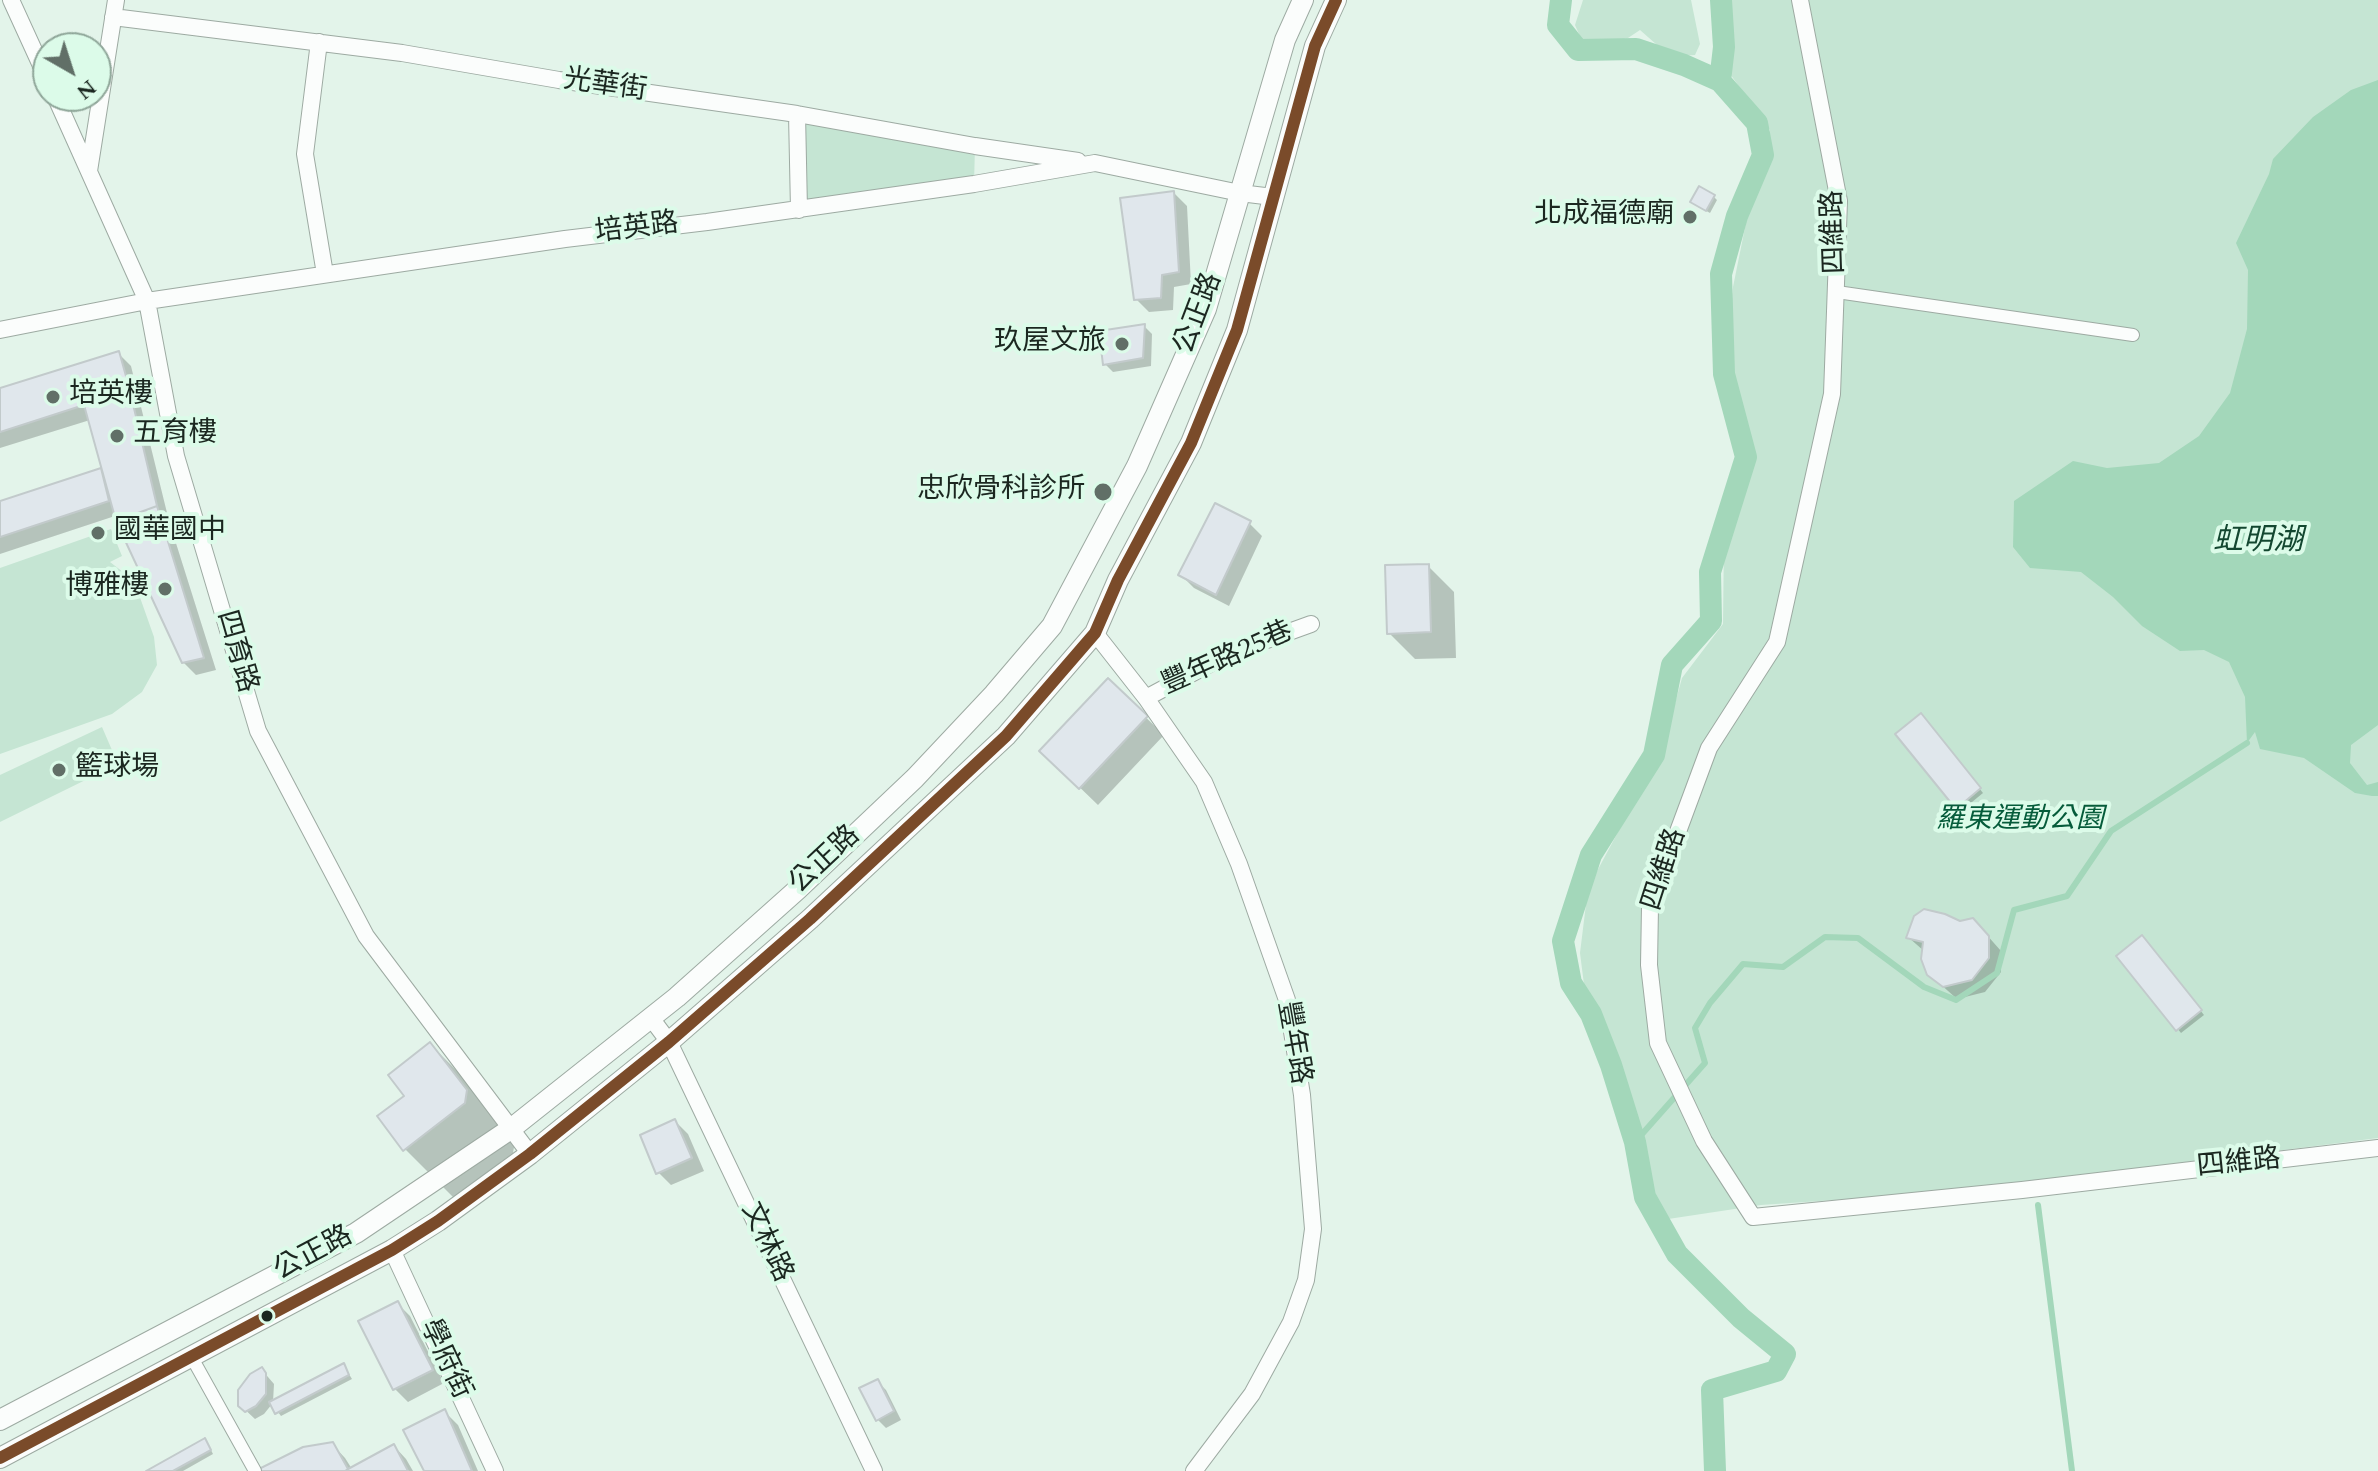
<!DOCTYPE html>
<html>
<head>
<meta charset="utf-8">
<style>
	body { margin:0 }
	#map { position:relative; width:2378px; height:1471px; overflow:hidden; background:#e3f4ea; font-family:Spectral,serif }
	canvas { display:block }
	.north { position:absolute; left:32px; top:32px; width:80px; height:80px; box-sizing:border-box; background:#dcfbe9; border:2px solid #8fa699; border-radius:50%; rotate:141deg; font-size:22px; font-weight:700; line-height:32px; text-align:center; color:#1b2720 }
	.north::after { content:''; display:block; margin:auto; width:28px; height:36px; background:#616f67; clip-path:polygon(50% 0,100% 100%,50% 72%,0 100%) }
</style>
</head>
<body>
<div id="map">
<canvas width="2378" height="1471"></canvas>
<div class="north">N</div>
</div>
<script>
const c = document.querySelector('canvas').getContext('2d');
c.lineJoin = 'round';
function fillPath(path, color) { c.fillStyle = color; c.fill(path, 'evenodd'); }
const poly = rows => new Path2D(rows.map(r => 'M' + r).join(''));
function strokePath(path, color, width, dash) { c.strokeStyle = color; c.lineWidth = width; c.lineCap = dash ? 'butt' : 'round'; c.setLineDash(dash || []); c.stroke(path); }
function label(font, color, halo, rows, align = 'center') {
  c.font = font + ' Spectral,"Noto Sans TC",serif'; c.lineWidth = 8; c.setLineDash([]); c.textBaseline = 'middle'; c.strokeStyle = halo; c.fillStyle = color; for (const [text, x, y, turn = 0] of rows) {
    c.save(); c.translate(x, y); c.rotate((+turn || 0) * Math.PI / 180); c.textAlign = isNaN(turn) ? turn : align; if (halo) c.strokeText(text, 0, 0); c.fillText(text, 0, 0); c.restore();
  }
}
fillPath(poly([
	[1583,0,1691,0,1700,44,1695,55,1679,56,1657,45,1640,30,1628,38,1601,44,1582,41,1575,25],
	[1718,0,2378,0,2378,1138,1953,1192,1761,1205,1655,1221,1638,1132,1589,1024,1580,953,1588,888,1662,750,1682,678,1723,624,1724,536,1743,446,1727,357,1733,287,1752,193,1770,130,1728,71],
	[797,114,975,146,974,184,799,210],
	[111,529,122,556,110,562,123,572,137,589,154,637,157,665,142,692,112,714,0,754,0,568],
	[102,727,118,764,0,822,0,775]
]), '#c5e5d3');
fillPath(poly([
	[2378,80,2378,725,2351,745,2350,763,2367,785,2378,782,2378,796,2372,796,2355,793,2304,758,2260,749,2255,732,2247,743,2245,697,2229,662,2204,650,2180,651,2142,626,2113,597,2081,572,2030,568,2013,547,2014,501,2073,461,2107,468,2159,463,2199,436,2230,393,2247,329,2248,270,2236,243,2269,174,2273,159,2313,117,2351,90]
]), '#a3d7ba');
fillPath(poly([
	[1174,193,1187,206,1191,284,1174,287,1173,310,1149,312,1136,299],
	[1714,197,1717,200,1710,213,1696,205],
	[1144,326,1152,334,1151,366,1113,372,1105,364],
	[118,353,131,366,169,521,216,670,196,675,183,662,118,515,0,554,0,503,104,469,90,420,0,448,0,390],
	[1249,523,1262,536,1229,606,1194,588,1181,575],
	[1428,566,1454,592,1456,658,1415,659,1389,633],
	[1108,681,1164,735,1098,805,1042,751],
	[1924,719,1983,793,1961,811,1957,808],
	[1986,934,2001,951,2001,972,1985,992,1957,999,1929,974,1924,951,1908,937],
	[2145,941,2204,1015,2181,1033,2119,956],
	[430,1044,479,1093,515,1141,513,1153,454,1198,405,1149,407,1096],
	[675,1121,688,1134,704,1171,671,1185,658,1172],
	[397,1303,410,1316,444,1383,408,1402,395,1389],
	[344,1366,352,1379,281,1416,272,1404,264,1414,255,1419,240,1405,262,1370,274,1384,273,1402],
	[877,1381,886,1390,901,1420,886,1428,878,1420],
	[445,1412,458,1425,478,1471,426,1471],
	[208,1444,213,1454,183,1471,150,1471],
	[332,1444,345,1458,352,1469,394,1446,406,1459,413,1471,259,1471]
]), '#0003');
strokePath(poly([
	[1635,1142,1705,1063,1695,1028,1710,1003,1743,964,1783,967,1825,937,1858,938,1924,987,1956,1000,1997,973,2014,910,2067,896,2111,831,2247,743],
	[2038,1205,2072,1471]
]), '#a3d7ba', 6);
strokePath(poly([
	[1561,0,1558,25,1578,50,1636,49,1684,65,1720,81,1757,123,1763,155,1737,216,1721,274,1724,374,1746,457,1710,572,1711,621,1672,665,1654,755,1591,855,1563,941,1571,983,1591,1014,1611,1065,1635,1142,1645,1197,1677,1254,1741,1318,1785,1354,1776,1371,1712,1390,1715,1471],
	[1720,81,1724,47,1721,0]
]), '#a3d7ba', 22);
const building = poly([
	[1699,186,1715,195,1706,211,1690,202,1699,186],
	[1174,191,1179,272,1162,275,1161,298,1134,300,1120,198,1174,191],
	[1145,324,1143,358,1103,365,1099,331,1145,324],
	[119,351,129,387,84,405,0,432,0,388,119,351],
	[129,387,157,506,116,521,84,405,129,387],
	[101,468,109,501,0,537,0,501,101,468],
	[1215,503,1251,521,1216,595,1178,575,1215,503],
	[157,506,204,658,182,663,116,521,157,506],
	[1429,564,1431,632,1387,634,1385,565,1429,564],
	[1108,678,1148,716,1079,789,1039,751,1108,678],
	[1921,713,1981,788,1956,809,1895,734,1921,713],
	[1924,909,1945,914,1960,921,1973,918,1989,936,1989,958,1972,980,1943,987,1927,975,1921,959,1923,942,1906,938,1914,916,1924,909],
	[2142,935,2202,1010,2176,1031,2116,956,2142,935],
	[430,1042,467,1090,465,1103,403,1151,377,1116,404,1096,388,1075,430,1042],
	[675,1119,692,1158,656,1174,640,1135,675,1119],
	[398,1301,433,1370,393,1390,358,1321,398,1301],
	[344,1363,349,1375,275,1414,269,1402,344,1363],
	[262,1367,266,1373,266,1394,256,1406,245,1412,238,1406,238,1390,250,1374,262,1367],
	[878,1379,894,1411,876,1421,859,1388,878,1379],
	[445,1409,472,1471,424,1471,403,1430,445,1409],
	[205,1438,211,1450,173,1471,146,1471,205,1438],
	[333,1442,348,1469,345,1471,255,1471,303,1447,333,1442],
	[394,1444,408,1471,345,1471,348,1469,394,1444]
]);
fillPath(building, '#e0e7ec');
strokePath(building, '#c2cacb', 2);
const pedestrian = poly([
	[1837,292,2133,335],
	[191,1356,255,1471]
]);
const minor = poly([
	[11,0,48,81],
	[1800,0,1839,201,1832,394,1777,642,1709,748,1650,907,1649,965,1658,1043,1704,1141,1753,1217,2022,1190,2378,1148],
	[113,17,402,53,559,80,797,114,975,146,1078,161],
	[319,42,305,154,325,274],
	[55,96,147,301,176,456,258,731,366,936,530,1154],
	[797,114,799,210],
	[89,171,116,0],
	[0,330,147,301,565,239,707,222,974,184,1095,163,1240,193,1273,197],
	[1095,633,1146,698,1204,782,1239,864,1287,1000,1302,1095,1313,1229,1306,1280,1291,1322,1252,1394,1194,1471],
	[1146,698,1228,654,1311,624],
	[651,1018,669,1042,874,1471],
	[392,1250,495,1471]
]);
const tertiary = poly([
	[0,1420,356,1233,512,1128,677,997,798,889,915,778,994,694,1052,626,1137,466,1206,309,1285,40,1303,0],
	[0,1458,392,1250,438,1221,530,1154,669,1042,810,919,1006,736,1095,633,1118,580,1191,443,1237,330,1315,46,1336,0]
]);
strokePath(pedestrian, '#9daaa2', 14);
strokePath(minor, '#9daaa2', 18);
strokePath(tertiary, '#9daaa2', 22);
strokePath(pedestrian, '#fbfdfc', 12);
strokePath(minor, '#fbfdfc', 16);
strokePath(tertiary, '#fbfdfc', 20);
strokePath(poly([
	[0,1458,392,1250,438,1221,530,1154,669,1042,810,919,1006,736,1095,633,1118,580,1191,443,1237,330,1315,46,1336,0]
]), '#7a4b2a', 12);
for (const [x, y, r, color] of [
	[1690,217,8,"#616f67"],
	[1122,344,8,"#616f67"],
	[53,397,8,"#616f67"],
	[117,436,8,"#616f67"],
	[1103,492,10,"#616f67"],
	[98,533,8,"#616f67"],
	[165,589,8,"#616f67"],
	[59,770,8,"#616f67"],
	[267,1316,7,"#1b2720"]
]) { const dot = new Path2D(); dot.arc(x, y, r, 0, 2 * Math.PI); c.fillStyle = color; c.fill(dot); strokePath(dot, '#dcfbe9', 3); }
label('28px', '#1b2720', '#dcfbe9', [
	["光華街",605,87,8],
	["培英路",637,230,-7],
	["四維路",1836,232,-92],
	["公正路",1200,314,-69],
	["四育路",235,652,74],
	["豐年路25巷",1228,660,-24],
	["公正路",826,861,-43],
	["四維路",1666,870,-72],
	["豐年路",1292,1043,80],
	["四維路",2239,1165,-6],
	["文林路",765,1243,65],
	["公正路",314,1255,-28],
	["學府街",444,1360,65]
]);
label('28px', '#1b2720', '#dcfbe9', [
	["北成福德廟",1674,217],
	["玖屋文旅",1106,344],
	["培英樓",69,397,"left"],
	["五育樓",133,436,"left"],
	["忠欣骨科診所",1085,492],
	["國華國中",114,533,"left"],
	["博雅樓",149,589],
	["籃球場",75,770,"left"]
], 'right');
label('italic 28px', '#055b3a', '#dcfbe9', [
	["羅東運動公園",2020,822]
]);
label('italic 30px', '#134730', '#dcfbe9', [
	["虹明湖",2258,543]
]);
</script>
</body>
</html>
